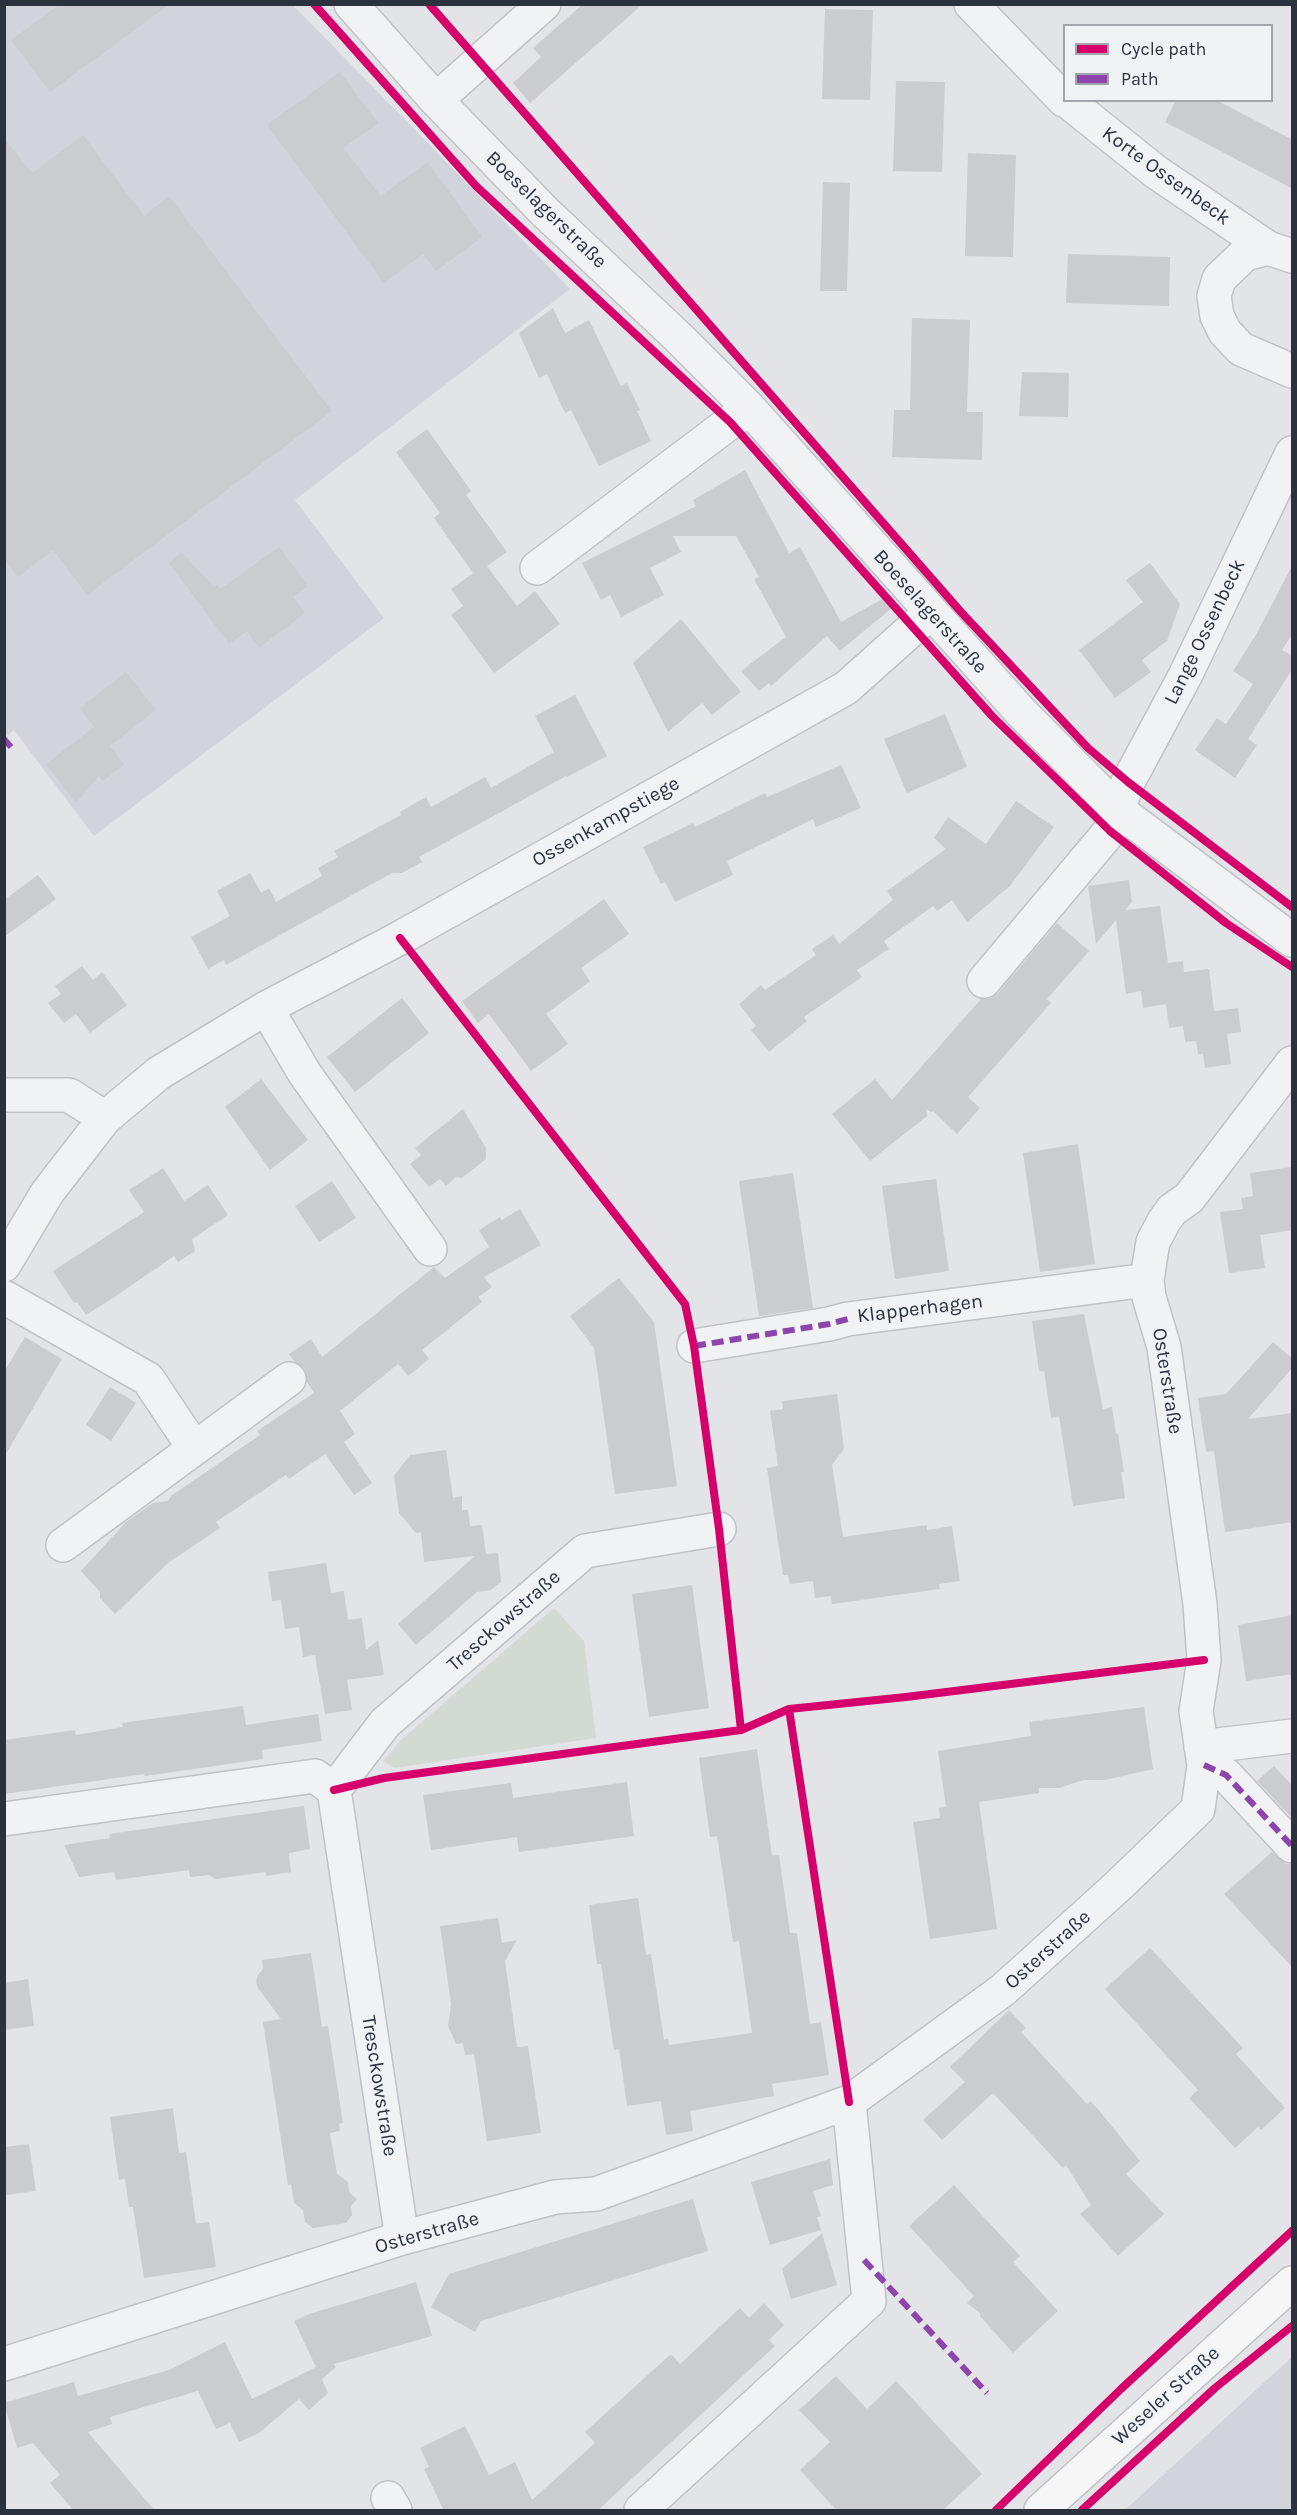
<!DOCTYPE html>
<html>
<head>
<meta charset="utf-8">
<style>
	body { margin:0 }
	#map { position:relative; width:1297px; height:2515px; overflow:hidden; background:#e2e4e7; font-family:Karla,sans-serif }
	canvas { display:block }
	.frame { position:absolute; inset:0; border:6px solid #2b323e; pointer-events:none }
	.legend { position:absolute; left:1063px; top:24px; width:210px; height:78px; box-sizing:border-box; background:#f0f3f6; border:2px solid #a1a6ac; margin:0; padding:8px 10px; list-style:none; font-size:18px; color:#2b323e }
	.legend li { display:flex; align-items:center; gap:12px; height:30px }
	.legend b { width:30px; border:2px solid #a1a6ac }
</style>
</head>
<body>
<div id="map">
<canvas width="1297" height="2515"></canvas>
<div class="frame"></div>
<ul class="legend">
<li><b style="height:8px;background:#d6006c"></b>Cycle path</li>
<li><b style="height:8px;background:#8e44ad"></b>Path</li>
</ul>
</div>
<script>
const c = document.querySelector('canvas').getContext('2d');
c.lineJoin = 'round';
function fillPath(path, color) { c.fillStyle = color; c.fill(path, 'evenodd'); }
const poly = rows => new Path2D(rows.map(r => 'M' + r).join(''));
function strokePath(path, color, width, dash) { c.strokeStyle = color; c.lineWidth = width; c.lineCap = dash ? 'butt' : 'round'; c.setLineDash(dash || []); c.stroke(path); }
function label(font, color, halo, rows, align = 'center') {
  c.font = font + ' Karla,sans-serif'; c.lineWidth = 4.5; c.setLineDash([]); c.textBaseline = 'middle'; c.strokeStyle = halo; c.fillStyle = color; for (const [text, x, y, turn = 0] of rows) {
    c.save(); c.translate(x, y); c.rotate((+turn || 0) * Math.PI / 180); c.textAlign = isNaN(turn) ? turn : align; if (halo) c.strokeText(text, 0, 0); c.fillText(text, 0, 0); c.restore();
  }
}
fillPath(poly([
	[5,5,293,5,570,289,295,500,384,618,94,836,14,730,5,737],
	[1292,2357,1292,2510,1125,2510]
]), '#d1d4da');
fillPath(poly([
	[554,1608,584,1641,596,1738,394,1768,383,1761,400,1741]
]), '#d3dad3');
fillPath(poly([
	[60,4,170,4,50,92,11,40],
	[583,4,643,4,530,103,513,83,541,57,533,48],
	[825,9,873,10,870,100,822,99],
	[340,72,378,123,343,148,381,196,428,162,482,237,436,271,423,254,384,283,267,125],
	[896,81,945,82,942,172,893,171],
	[1176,100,1216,100,1293,140,1293,189,1165,122],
	[83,135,144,216,169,196,332,411,87,595,53,550,18,577,4,559,4,138,32,173],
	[968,153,1016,155,1013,257,965,256],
	[823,182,850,183,847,291,820,291],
	[1068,254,1170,257,1169,306,1066,303],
	[553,308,565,333,589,320,621,386,627,383,640,410,637,411,651,441,599,466,571,410,565,413,547,374,539,378,519,333],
	[912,318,970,320,967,412,983,412,982,460,892,457,894,410,910,410],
	[1022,372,1069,373,1068,417,1019,416],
	[427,429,471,491,466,495,507,552,487,566,517,606,535,591,560,624,494,673,451,615,463,606,451,589,473,573,434,518,440,513,396,452],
	[745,470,789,553,800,547,841,622,886,597,893,607,840,651,827,636,771,686,769,683,759,691,741,671,786,637,754,579,759,577,736,536,673,536,681,552,650,568,664,595,621,617,610,595,601,600,582,563,696,506,693,500],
	[279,547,308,586,293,597,305,613,259,648,247,631,229,644,169,563,181,552,214,587,217,585,220,589],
	[1150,563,1180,604,1167,641,1142,660,1151,672,1115,698,1079,650,1143,602,1126,580],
	[1293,564,1293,633,1282,650,1293,656,1293,668,1248,739,1257,745,1235,778,1195,750,1217,718,1226,724,1253,684,1233,671,1257,633],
	[681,619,741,692,712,715,702,703,668,732,633,663],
	[126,672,156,710,110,746,124,765,103,781,99,776,76,803,46,764,94,727,80,708],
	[575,695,607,756,567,777,566,776,419,857,422,862,402,873,392,873,226,965,224,960,208,969,191,937,230,916,217,891,250,873,261,893,269,888,276,902,322,876,318,868,338,857,334,851,401,815,400,812,426,797,431,807,485,777,491,788,554,752,535,716],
	[945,714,967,767,907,793,884,739],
	[841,765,861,808,816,827,813,819,727,861,733,875,675,902,665,882,661,884,643,847,693,823,695,827,765,793,767,797],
	[1016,801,1054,827,1010,886,967,922,952,900,937,911,933,906,884,941,889,949,857,970,862,977,804,1017,807,1021,769,1052,751,1030,756,1026,739,1004,761,985,765,990,816,955,812,949,833,935,839,944,893,900,887,891,946,849,934,838,948,817,986,844],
	[38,875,56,899,4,937,4,900],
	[1129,880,1132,902,1125,910,1160,906,1168,963,1183,961,1184,972,1209,969,1214,1011,1238,1008,1241,1032,1227,1034,1231,1064,1205,1068,1203,1054,1198,1054,1196,1041,1185,1042,1183,1026,1169,1028,1166,1004,1143,1008,1141,991,1126,994,1116,920,1096,944,1088,886],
	[604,899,629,934,581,968,590,981,546,1014,568,1044,531,1071,489,1014,478,1023,462,1001],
	[1057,923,1089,951,1047,999,1051,1003,968,1097,980,1108,957,1134,933,1111,931,1112,926,1109,927,1116,870,1161,832,1114,875,1079,892,1100,981,999,991,998,998,993],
	[82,966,93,980,102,972,127,1005,90,1033,76,1014,64,1023,48,1003,61,994,55,986],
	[402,998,429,1033,355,1092,327,1057],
	[261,1079,308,1140,270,1170,225,1107],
	[463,1109,486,1148,486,1159,462,1178,456,1177,446,1186,440,1179,429,1187,410,1164,421,1155,415,1148],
	[1078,1144,1095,1264,1040,1272,1023,1153],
	[1292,1167,1293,1230,1260,1235,1265,1268,1229,1273,1220,1212,1243,1209,1241,1198,1253,1196,1250,1173],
	[163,1168,184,1201,208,1185,228,1215,192,1239,195,1251,178,1262,174,1256,113,1298,86,1315,78,1303,73,1302,53,1271,144,1212,129,1190],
	[793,1173,813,1308,759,1316,739,1181],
	[936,1179,949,1271,895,1279,882,1186],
	[332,1181,356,1218,319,1242,295,1206],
	[520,1209,541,1245,484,1277,492,1287,478,1297,482,1302,422,1350,429,1359,408,1376,398,1364,340,1411,355,1434,344,1442,372,1483,354,1495,325,1454,289,1479,286,1475,216,1522,220,1528,168,1563,115,1614,100,1598,100,1592,81,1571,126,1522,153,1503,168,1501,171,1496,260,1435,257,1431,314,1393,307,1382,304,1368,294,1361,289,1354,311,1339,322,1357,434,1267,445,1278,489,1247,479,1230,500,1217,502,1220],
	[619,1278,654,1322,677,1486,615,1494,594,1348,570,1316],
	[1084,1314,1103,1409,1112,1407,1116,1434,1118,1434,1124,1472,1121,1472,1125,1498,1073,1506,1059,1416,1051,1418,1044,1371,1039,1371,1032,1321],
	[25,1337,62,1359,4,1457,4,1372],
	[1273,1342,1293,1359,1293,1367,1248,1419,1293,1413,1293,1522,1225,1532,1214,1451,1206,1452,1198,1398,1226,1394],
	[110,1387,136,1403,111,1441,86,1425],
	[837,1394,844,1449,832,1465,843,1537,927,1525,927,1530,952,1526,960,1581,939,1584,940,1589,832,1604,831,1596,815,1598,813,1581,790,1584,788,1575,783,1575,767,1468,778,1466,770,1411,783,1409,782,1401],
	[446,1450,453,1498,462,1496,462,1510,468,1510,470,1526,482,1525,486,1554,498,1553,501,1582,491,1590,477,1592,416,1645,398,1624,475,1556,424,1562,421,1532,416,1533,399,1513,394,1476,410,1455],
	[326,1563,331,1593,344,1591,348,1620,362,1618,366,1650,378,1640,384,1675,347,1680,352,1710,325,1714,315,1655,303,1657,299,1627,285,1629,281,1600,272,1601,268,1572],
	[692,1585,709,1708,649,1717,632,1594],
	[1293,1615,1293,1674,1246,1681,1238,1625],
	[243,1706,246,1725,318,1714,322,1741,262,1750,263,1759,145,1776,144,1774,4,1794,4,1740,75,1730,76,1735,123,1727,122,1723],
	[1144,1707,1153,1769,1105,1780,1083,1780,1059,1788,1039,1788,1039,1793,979,1802,997,1929,930,1939,913,1822,940,1818,939,1808,946,1807,938,1751,1031,1736,1029,1722],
	[757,1749,772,1856,779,1855,790,1933,797,1933,810,2024,821,2022,829,2075,772,2084,774,2096,690,2111,693,2131,666,2135,661,2101,627,2106,619,2049,614,2050,601,1964,597,1964,589,1905,638,1898,646,1955,651,1954,664,2040,668,2039,669,2045,752,2033,739,1941,733,1942,717,1836,710,1837,699,1758],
	[1274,1766,1293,1786,1293,1819,1257,1781],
	[627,1782,634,1836,519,1852,517,1837,431,1850,423,1795,511,1783,513,1798],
	[304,1806,310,1849,289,1853,291,1872,266,1876,266,1872,215,1879,209,1875,190,1877,189,1870,116,1880,114,1872,79,1877,64,1845,110,1838,109,1834],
	[1272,1852,1286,1864,1293,1864,1293,1968,1224,1894],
	[498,1918,502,1943,517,1940,505,1961,517,2047,528,2046,541,2133,487,2141,474,2054,465,2055,463,2043,456,2044,448,2026,451,2004,440,1926],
	[1150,1948,1243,2048,1236,2054,1285,2108,1261,2130,1258,2127,1235,2148,1189,2098,1198,2090,1105,1989],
	[311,1953,322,2027,328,2026,343,2123,339,2124,340,2131,330,2133,337,2174,348,2182,349,2192,357,2199,351,2206,352,2215,346,2223,313,2228,305,2222,303,2210,294,2203,291,2184,288,2185,263,2022,281,2019,258,1988,256,1982,258,1975,263,1969,262,1960],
	[28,1979,34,2026,4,2030,4,1983],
	[1009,2010,1026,2028,1021,2032,1087,2104,1090,2101,1098,2109,1140,2161,1126,2174,1164,2214,1118,2256,1080,2214,1091,2205,1066,2165,1063,2168,993,2093,942,2140,923,2120,965,2082,950,2067],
	[173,2108,179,2153,186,2152,196,2224,209,2222,216,2267,144,2278,133,2207,129,2207,125,2179,119,2180,110,2117],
	[29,2144,36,2191,6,2195,4,2147],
	[830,2159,833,2185,813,2191,821,2216,817,2217,821,2230,770,2245,751,2182],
	[954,2185,1020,2256,1013,2262,1058,2311,1013,2353,980,2316,980,2313,967,2303,974,2296,909,2226],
	[693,2199,708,2251,481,2321,475,2332,431,2307,449,2274],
	[822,2233,837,2285,791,2299,782,2269],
	[416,2282,432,2336,334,2364,336,2367,322,2379,328,2393,309,2410,299,2399,259,2433,239,2442,230,2423,216,2429,198,2391,110,2417,112,2424,88,2432,155,2511,74,2511,50,2483,60,2475,33,2443,17,2448,4,2403,74,2382,78,2396,169,2370,225,2342,252,2399,316,2367,294,2321,309,2314],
	[764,2303,784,2325,769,2340,775,2346,597,2511,444,2511,424,2469,429,2467,420,2448,465,2426,489,2475,515,2462,532,2500,595,2443,585,2432,671,2354,680,2364,740,2308,749,2318],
	[836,2376,867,2409,896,2381,982,2474,942,2511,837,2511,800,2470,830,2442,799,2410]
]), '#cbcccf');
const minor = poly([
	[351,4,436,100,545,212,678,337,749,408,1020,711,1118,810,1292,940],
	[971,4,1064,100],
	[436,100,544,4],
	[1066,100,1156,172,1268,248,1292,256],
	[1268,248,1245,254,1219,279,1214,296,1217,316,1225,332,1241,349,1292,371],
	[537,568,749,408],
	[984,981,1110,831,1128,782,1185,676,1292,453],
	[266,1008,305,1074,430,1249],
	[4,1095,69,1095,105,1118],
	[4,1265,47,1193,105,1118,159,1073,266,1008,400,938,846,688,930,613],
	[4,1297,148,1379,194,1448],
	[694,1346,829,1324,848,1319,1147,1280],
	[63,1545,289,1379],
	[1201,1747,1292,1736],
	[1204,1765,1226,1775,1292,1846],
	[4,1819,315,1776,334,1790],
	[402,2238,334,1790,385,1723,585,1551,719,1529],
	[4,2364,402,2238,555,2197,596,2194,849,2102,1003,1990,1118,1886,1198,1809,1204,1765,1196,1711,1204,1660,1200,1604,1164,1347,1149,1297,1147,1280,1150,1260,1153,1242,1164,1221,1172,1210,1189,1198,1292,1063],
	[388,2498,395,2510],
	[641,2510,869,2301,849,2102]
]);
const major = poly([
	[1041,2510,1292,2283]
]);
strokePath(minor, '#c1c2c5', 36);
strokePath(major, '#bfc1c4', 36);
strokePath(minor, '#f1f2f4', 33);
strokePath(major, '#f6f6f6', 33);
strokePath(poly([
	[4,739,11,747],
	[694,1346,829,1324,848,1319],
	[1204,1765,1226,1775,1292,1846],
	[864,2260,987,2393]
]), '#8e44ad', 6, [12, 6]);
strokePath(poly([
	[314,4,476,186,730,422,992,716,1110,831,1226,923,1292,967],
	[429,4,961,612,1088,748,1128,782,1292,907],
	[400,938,685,1304,694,1346,719,1529,741,1730],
	[789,1709,849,2102],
	[334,1790,384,1778,741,1730,789,1709,906,1697,1204,1660],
	[996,2510,1121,2389,1292,2231],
	[1082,2510,1215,2388,1292,2326]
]), '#d6006c', 8);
label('20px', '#2b323e', '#f0f3f6', [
	["Korte Ossenbeck",1166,176,36],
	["Boeselagerstraße",546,210,44],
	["Boeselagerstraße",930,612,48],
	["Lange Ossenbeck",1205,632,-64],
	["Ossenkampstiege",606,822,-29],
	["Klapperhagen",920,1309,-7],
	["Osterstraße",1167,1381,81],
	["Tresckowstraße",504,1621,-41],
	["Osterstraße",1048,1950,-42],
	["Tresckowstraße",379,2086,81],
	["Osterstraße",427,2233,-16],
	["Weseler Straße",1166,2396,-42]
]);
</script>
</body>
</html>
